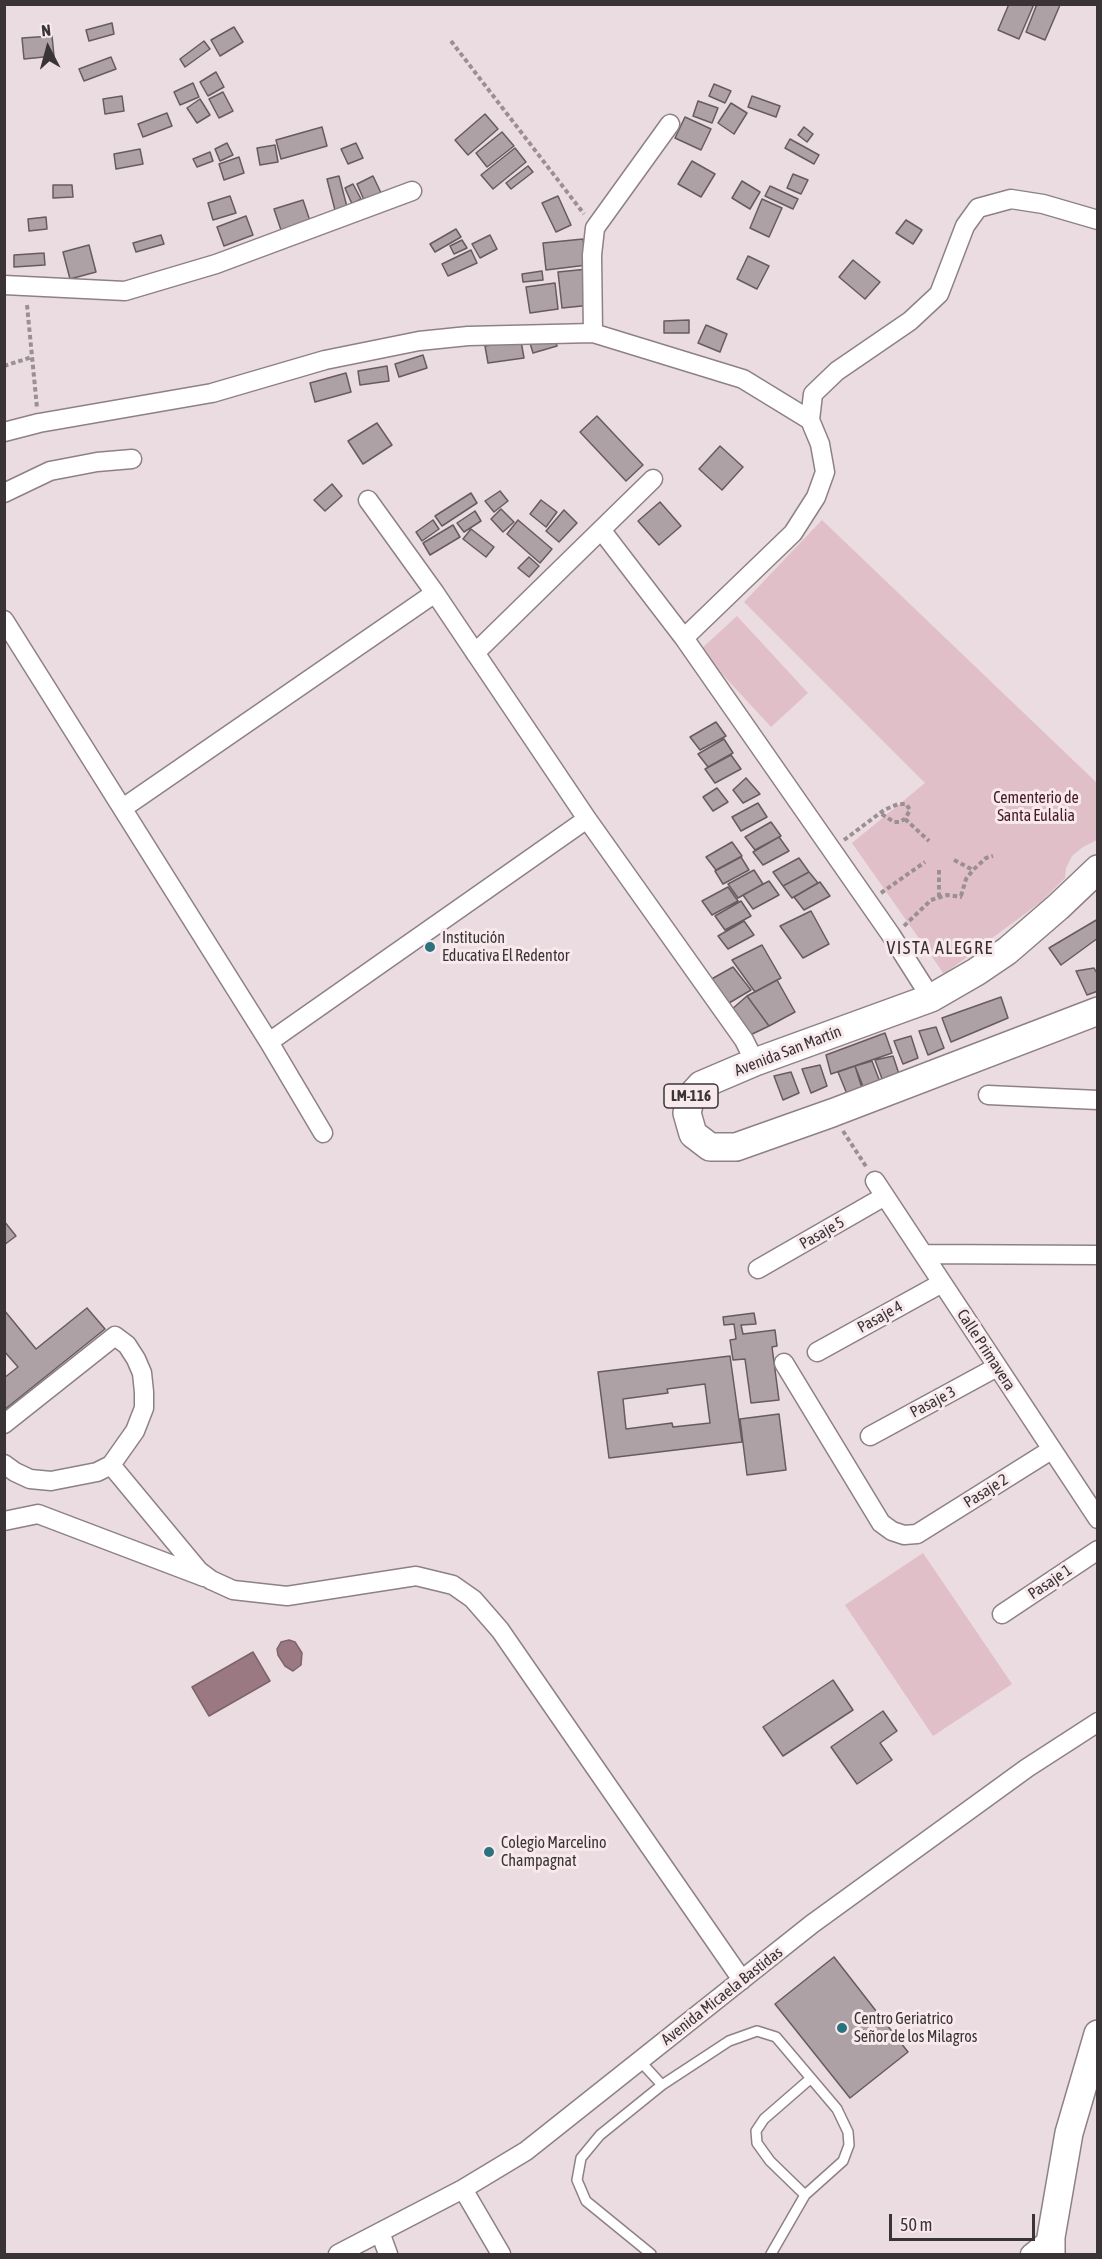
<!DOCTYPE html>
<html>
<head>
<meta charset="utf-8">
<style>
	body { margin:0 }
	#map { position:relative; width:1102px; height:2259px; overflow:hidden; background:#eadce0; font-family:"Asap Condensed",sans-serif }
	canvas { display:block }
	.frame { position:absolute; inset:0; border:6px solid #3a3436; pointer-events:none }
	.north { position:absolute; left:18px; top:18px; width:60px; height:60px; -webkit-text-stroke:4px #f8e9ed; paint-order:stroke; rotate:354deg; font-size:16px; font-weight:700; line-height:24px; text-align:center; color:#3a3436 }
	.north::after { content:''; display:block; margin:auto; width:21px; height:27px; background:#3a3436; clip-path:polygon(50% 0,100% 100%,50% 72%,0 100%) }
	.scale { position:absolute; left:889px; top:2214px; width:146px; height:27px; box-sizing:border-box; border:3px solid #3a3436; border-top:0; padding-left:8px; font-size:18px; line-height:21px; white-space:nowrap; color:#3a3436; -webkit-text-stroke:4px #f8e9ed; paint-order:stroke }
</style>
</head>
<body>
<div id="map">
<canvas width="1102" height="2259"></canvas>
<div class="frame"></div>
<div class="north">N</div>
<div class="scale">50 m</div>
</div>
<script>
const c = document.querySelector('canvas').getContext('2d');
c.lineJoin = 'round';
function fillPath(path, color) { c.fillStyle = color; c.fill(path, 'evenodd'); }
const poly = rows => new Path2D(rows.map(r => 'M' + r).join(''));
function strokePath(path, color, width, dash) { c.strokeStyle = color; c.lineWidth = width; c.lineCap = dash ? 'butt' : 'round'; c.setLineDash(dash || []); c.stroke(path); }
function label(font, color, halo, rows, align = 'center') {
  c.font = font + ' "Asap Condensed",sans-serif'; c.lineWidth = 6; c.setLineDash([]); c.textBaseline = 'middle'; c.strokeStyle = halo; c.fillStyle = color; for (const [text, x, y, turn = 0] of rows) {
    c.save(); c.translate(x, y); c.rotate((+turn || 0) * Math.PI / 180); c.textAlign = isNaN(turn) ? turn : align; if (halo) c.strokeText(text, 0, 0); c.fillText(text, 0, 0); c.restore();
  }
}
fillPath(poly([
	[822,520,1097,783,1097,840,1083,847,1072,856,1066,868,1065,878,1042,901,944,974,852,843,925,783,744,602],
	[737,616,808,693,771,727,700,650],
	[923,1553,1012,1684,933,1736,845,1605]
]), '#e0bfc8');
const water = poly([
	[289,1640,295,1642,302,1653,301,1665,293,1671,285,1666,278,1655,277,1649,281,1642,289,1640],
	[253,1652,270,1681,209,1716,192,1687,253,1652]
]);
fillPath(water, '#9a7982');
strokePath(water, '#7d646b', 1.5);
const building = poly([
	[1009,4,1034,4,1019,39,998,30,1009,4],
	[1037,4,1060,5,1045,40,1026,32,1037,4],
	[112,23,114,34,89,41,86,30,112,23],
	[234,27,243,42,220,56,211,40,234,27],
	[52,36,54,56,24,59,22,38,52,36],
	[204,41,210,49,185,67,180,59,204,41],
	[111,57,116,69,84,81,79,69,111,57],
	[216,72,224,87,208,96,200,82,216,72],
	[193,83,199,97,180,105,174,92,193,83],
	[714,84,731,91,725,103,709,96,714,84],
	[223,92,233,111,219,118,209,99,223,92],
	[122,96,124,111,105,114,103,99,122,96],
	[752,96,780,106,776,117,748,107,752,96],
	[200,99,210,115,197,123,187,108,200,99],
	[698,101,718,108,712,123,693,116,698,101],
	[731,103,747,113,734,134,718,123,731,103],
	[167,113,172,126,143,137,138,124,167,113],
	[485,114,498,129,468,155,455,140,485,114],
	[685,117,711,129,701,150,675,138,685,117],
	[322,127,327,146,281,159,276,140,322,127],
	[804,127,813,134,807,142,798,135,804,127],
	[502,132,514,146,487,167,476,153,502,132],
	[790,139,819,155,814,164,785,148,790,139],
	[227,143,233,155,220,161,215,149,227,143],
	[356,143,363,158,348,164,341,149,356,143],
	[275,145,278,162,260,165,257,148,275,145],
	[515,148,526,162,493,189,481,175,515,148],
	[140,149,143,164,116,169,114,154,140,149],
	[210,152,213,161,197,167,193,159,210,152],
	[239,157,244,173,224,180,219,164,239,157],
	[692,161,715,174,701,197,678,184,692,161],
	[528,166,533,172,511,189,506,183,528,166],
	[793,174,808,180,801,194,787,188,793,174],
	[339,176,347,207,335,210,327,179,339,176],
	[373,176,381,193,364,200,357,184,373,176],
	[742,181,760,192,750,209,732,198,742,181],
	[353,184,361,199,352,204,345,188,353,184],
	[53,185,72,185,73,197,53,198,53,185],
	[770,186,798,199,793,209,765,196,770,186],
	[230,196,236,213,213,220,208,203,230,196],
	[558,196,571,225,556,232,542,203,558,196],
	[762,199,782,208,769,237,750,228,762,199],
	[303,200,311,224,282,233,274,209,303,200],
	[246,216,253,235,224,246,217,227,246,216],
	[46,217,47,229,29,231,28,219,46,217],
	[906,220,922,230,913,244,896,233,906,220],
	[456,229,461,237,435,252,430,244,456,229],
	[161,235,164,244,136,252,133,243,161,235],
	[490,235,497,249,480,258,472,244,490,235],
	[583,239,587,265,546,270,543,243,583,239],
	[462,240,467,248,454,254,450,246,462,240],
	[89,245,96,272,70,279,63,252,89,245],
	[471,250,477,263,448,276,442,264,471,250],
	[44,253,45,265,14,267,14,255,44,253],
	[748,256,769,266,757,289,737,279,748,256],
	[853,260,880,282,865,299,839,277,853,260],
	[588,269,592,305,562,308,558,272,588,269],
	[542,271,543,280,523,282,522,274,542,271],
	[555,283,558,309,530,313,526,287,555,283],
	[689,320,689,333,664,333,664,321,689,320],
	[706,325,727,334,720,352,698,343,706,325],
	[554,336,557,346,533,353,530,343,554,336],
	[521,341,524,358,488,363,485,346,521,341],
	[423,355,427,368,399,377,395,364,423,355],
	[387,366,389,381,360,385,358,371,387,366],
	[346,373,351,392,315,402,310,383,346,373],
	[597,416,643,465,626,481,580,432,597,416],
	[377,423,392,445,363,464,348,441,377,423],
	[720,446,743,467,722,490,699,469,720,446],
	[332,484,342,496,325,511,314,500,332,484],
	[500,491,508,501,494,512,485,501,500,491],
	[471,493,477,503,442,526,435,516,471,493],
	[541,500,557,512,546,527,530,514,541,500],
	[660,502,681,526,659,545,638,521,660,502],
	[501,509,514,522,503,532,491,519,501,509],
	[564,510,577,523,559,542,546,531,564,510],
	[475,511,481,521,464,532,457,523,475,511],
	[433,520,439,529,422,541,416,532,433,520],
	[518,520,552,549,540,563,507,534,518,520],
	[453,525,460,537,430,555,423,543,453,525],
	[471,529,494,547,486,557,463,539,471,529],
	[529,557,539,566,529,577,518,568,529,557],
	[716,722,726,736,700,750,690,737,716,722],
	[724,739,733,753,708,767,698,754,724,739],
	[731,755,741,769,715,783,705,769,731,755],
	[746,778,760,794,743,803,733,790,746,778],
	[717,788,728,802,713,811,703,797,717,788],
	[758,803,767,817,741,831,732,817,758,803],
	[771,822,781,836,755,850,745,837,771,822],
	[779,837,789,851,763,865,753,852,779,837],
	[732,842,742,856,716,870,706,857,732,842],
	[741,857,749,870,723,884,715,871,741,857],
	[799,858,809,872,783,886,773,872,799,858],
	[754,870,763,884,738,898,728,884,754,870],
	[809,872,818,883,792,898,783,886,809,872],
	[769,881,779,895,753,909,743,895,769,881],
	[820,882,830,896,804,910,794,897,820,882],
	[728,887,738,901,712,915,702,901,728,887],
	[741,901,751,916,725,930,715,916,741,901],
	[811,911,829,944,803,958,780,926,811,911],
	[1098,919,1098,938,1061,965,1049,948,1098,919],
	[744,921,754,935,728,949,718,936,744,921],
	[762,945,781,978,755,992,732,960,762,945],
	[733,967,751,990,724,1006,708,981,733,967],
	[1094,968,1098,975,1098,991,1087,995,1076,971,1094,968],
	[777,980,795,1012,769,1026,747,996,777,980],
	[747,996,769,1026,746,1037,731,1010,747,996],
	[1001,997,1008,1018,951,1042,942,1018,1001,997],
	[936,1027,944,1048,928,1055,919,1031,936,1027],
	[885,1033,892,1053,831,1074,826,1055,885,1033],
	[911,1036,918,1058,903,1064,894,1041,911,1036],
	[893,1056,900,1077,884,1084,875,1060,893,1056],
	[872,1061,880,1082,864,1089,855,1066,872,1061],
	[820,1065,827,1086,811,1093,802,1069,820,1065],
	[855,1066,862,1088,847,1094,838,1072,855,1066],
	[791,1072,799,1093,783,1100,774,1076,791,1072],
	[4,1221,16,1236,4,1245,4,1221],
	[87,1308,105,1329,4,1410,4,1378,18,1367,4,1351,4,1310,36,1349,87,1308],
	[754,1313,756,1324,741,1325,743,1334,775,1330,777,1346,772,1347,779,1400,751,1403,745,1359,733,1360,730,1340,736,1339,734,1324,724,1325,723,1317,754,1313],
	[730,1356,742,1442,609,1458,598,1372,730,1356],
	[705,1384,710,1423,673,1427,672,1423,626,1429,623,1399,668,1393,667,1389,705,1384],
	[779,1414,786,1470,747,1475,740,1419,779,1414],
	[833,1680,853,1710,783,1756,763,1727,833,1680],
	[883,1711,897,1731,880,1743,892,1760,857,1784,831,1747,883,1711],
	[834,1957,908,2052,850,2098,775,2004,834,1957]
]);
fillPath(building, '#aea1a5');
strokePath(building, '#675b5f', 1.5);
const lane = poly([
	[640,2061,662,2085],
	[805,2195,770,2161,757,2143,756,2131,764,2119,810,2079],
	[651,2254,586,2201,577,2180,581,2158,600,2135,662,2085,729,2041,757,2031,776,2037,837,2109,848,2132,849,2145,843,2161,805,2195,771,2254]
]);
const street = poly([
	[4,285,125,291,216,264,412,191],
	[593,333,592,255,595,228,670,124],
	[810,420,813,394,837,371,910,321,939,294,965,226,978,208,1011,199,1043,204,1098,220],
	[4,432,39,423,212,393,325,360,419,341,468,336,593,333,743,379,810,420,820,444,825,472,816,497,793,533,684,638],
	[4,493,50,471,97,462,132,459],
	[368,500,435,593,587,819,744,1040,755,1062],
	[602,531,684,638,891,935,931,998],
	[4,620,269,1042,323,1133],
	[475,653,653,479],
	[123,808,435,593],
	[269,1042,587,819],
	[988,1095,1098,1100],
	[875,1181,1098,1519],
	[923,1254,1098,1255],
	[758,1269,885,1196],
	[817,1352,942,1283],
	[784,1363,881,1523,892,1531,904,1535,917,1534,1051,1450],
	[4,1424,115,1336,127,1345,136,1359,142,1373,144,1392,144,1408,135,1431,111,1465,97,1472,51,1481,30,1479,15,1472,4,1464],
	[870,1436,997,1367],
	[111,1465,199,1571,211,1580,233,1590,287,1596,416,1576,453,1585,473,1599,500,1630,742,1980],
	[4,1521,38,1514,204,1577],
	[1002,1614,1098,1550],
	[463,2189,501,2254],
	[380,2232,388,2254],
	[338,2254,463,2189,526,2151,812,1924,1027,1768,1098,1722],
	[1030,2254,1051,2237]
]);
const primary = poly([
	[1098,869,1058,907,1007,951,976,972,931,998,755,1062,701,1085,691,1096,687,1113,693,1134,710,1147,736,1147,832,1113,1098,1011],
	[1051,2254,1051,2237,1069,2133,1098,2034]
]);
strokePath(lane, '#8e8185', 12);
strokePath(street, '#8e8185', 21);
strokePath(primary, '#8e8185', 30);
strokePath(poly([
	[451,41,584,214],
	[27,305,37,408],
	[4,366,32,357],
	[905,819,929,841],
	[844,840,884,810,898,804,906,804,910,810,905,819,899,822,894,822,880,813],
	[954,860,973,870],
	[939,870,939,898],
	[881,893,925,862],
	[961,896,966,879,973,870,986,858,993,856],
	[904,926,931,900,947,895,962,897],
	[843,1131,867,1168]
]), '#9a9093', 4, [4.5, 3]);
strokePath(lane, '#fff', 9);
strokePath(street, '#fff', 18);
strokePath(primary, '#fff', 27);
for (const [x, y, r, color] of [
	[430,947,6,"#2a727d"],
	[489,1852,6,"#2a727d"],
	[842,2028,6,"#2a727d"]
]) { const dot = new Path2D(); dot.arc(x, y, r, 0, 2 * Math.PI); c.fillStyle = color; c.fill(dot); strokePath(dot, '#f8e9ed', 2); }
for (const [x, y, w] of [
	[691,1096,54]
]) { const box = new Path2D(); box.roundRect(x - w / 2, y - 12, w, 24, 4.5); c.fillStyle = '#f8e9ed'; c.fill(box); strokePath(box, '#3a3436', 1.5); }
label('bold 15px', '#3a3436', null, [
	["LM-116",691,1096]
]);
label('16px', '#461829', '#f8e9ed', [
	["Cementerio de",1036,798],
	["Santa Eulalia",1036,816]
]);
label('16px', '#3a3436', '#f8e9ed', [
	["Institución",442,938],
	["Educativa El Redentor",442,956],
	["Colegio Marcelino",501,1843],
	["Champagnat",501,1861],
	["Centro Geriatrico",854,2019],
	["Señor de los Milagros",854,2037]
], 'left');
label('16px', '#3a3436', '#f8e9ed', [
	["Avenida San Martín",788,1051,-21],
	["Pasaje 5",822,1233,-30],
	["Pasaje 4",880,1317,-29],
	["Calle Primavera",986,1350,57],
	["Pasaje 3",933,1402,-28],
	["Pasaje 2",986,1491,-32],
	["Pasaje 1",1050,1582,-34],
	["Avenida Micaela Bastidas",722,1996,-38]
]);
c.letterSpacing = '1.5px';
label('18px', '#372c2f', '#f8e9ed', [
	["VISTA ALEGRE",940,948]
]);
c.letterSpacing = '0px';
</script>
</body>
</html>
